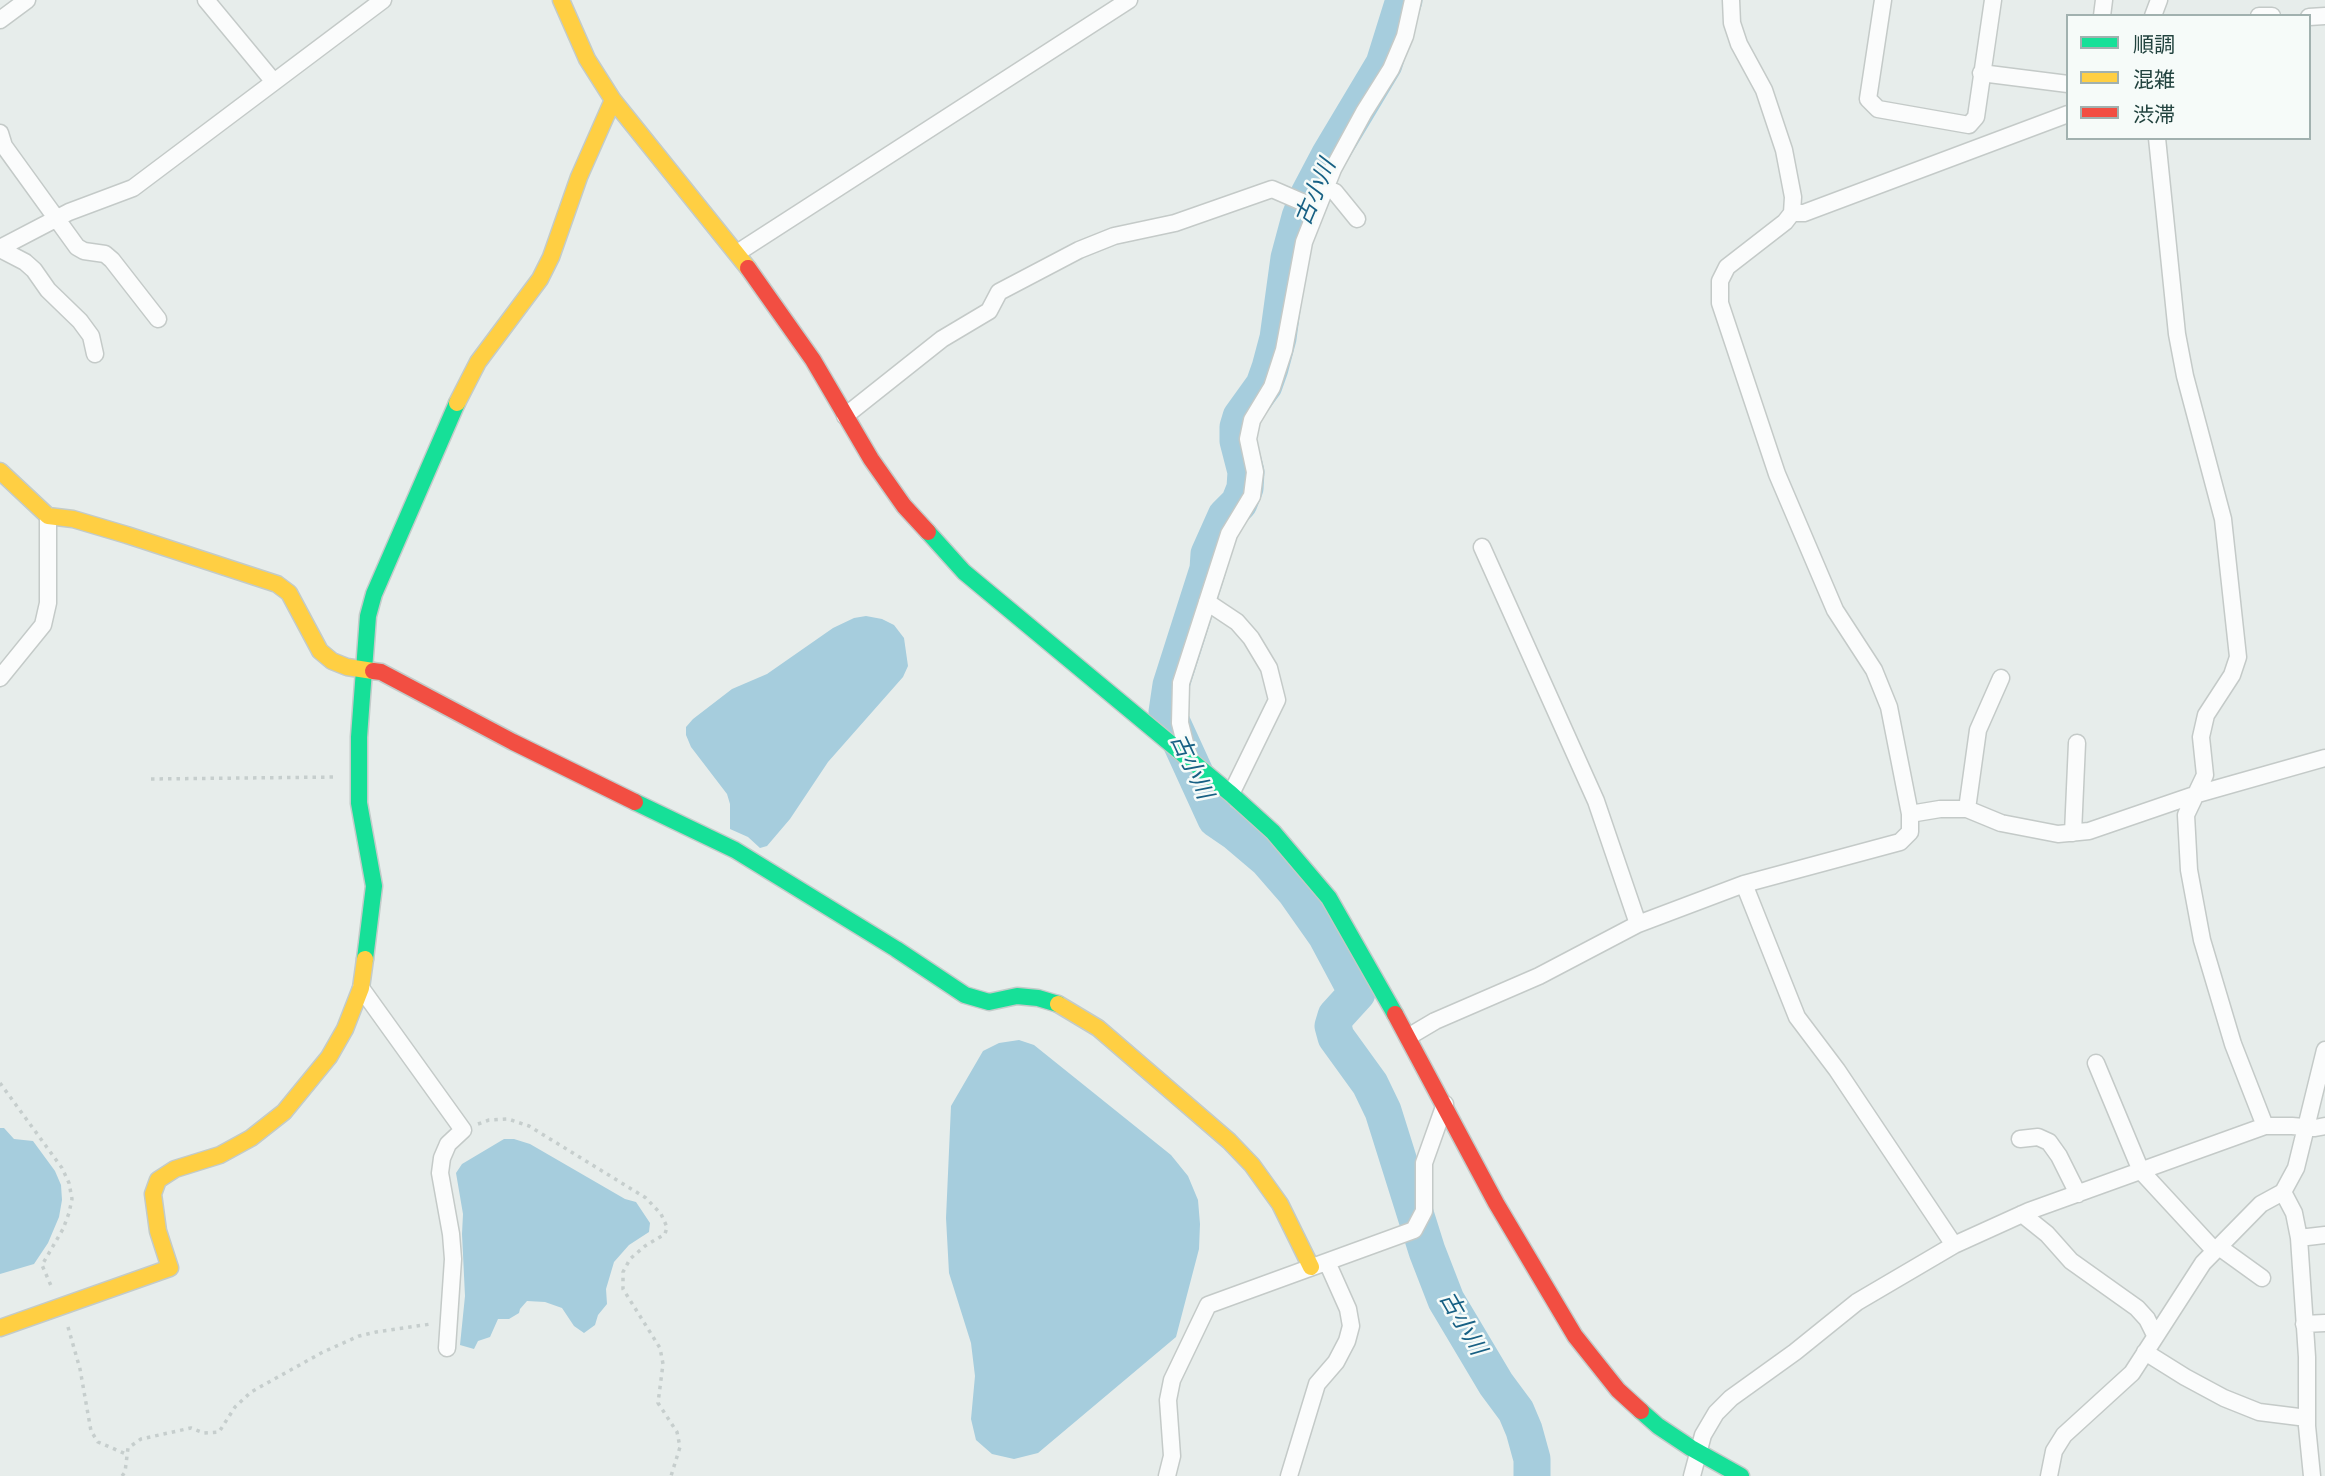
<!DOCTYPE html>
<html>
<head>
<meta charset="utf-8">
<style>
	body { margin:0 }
	#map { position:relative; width:2325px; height:1476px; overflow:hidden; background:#e7edeb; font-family:"Exo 2","Noto Sans JP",sans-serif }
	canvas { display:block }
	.legend { position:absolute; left:2066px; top:14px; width:245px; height:126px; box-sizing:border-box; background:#f6fbf9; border:2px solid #a1b1af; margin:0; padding:9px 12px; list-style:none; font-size:21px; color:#22433f }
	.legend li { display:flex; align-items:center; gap:14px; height:35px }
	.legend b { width:35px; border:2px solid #a1b1af }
</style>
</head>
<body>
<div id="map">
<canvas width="2325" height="1476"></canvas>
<ul class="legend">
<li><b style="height:9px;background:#16e098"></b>順調</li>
<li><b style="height:9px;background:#ffcf43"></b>混雑</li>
<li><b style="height:9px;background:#f24e42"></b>渋滞</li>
</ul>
</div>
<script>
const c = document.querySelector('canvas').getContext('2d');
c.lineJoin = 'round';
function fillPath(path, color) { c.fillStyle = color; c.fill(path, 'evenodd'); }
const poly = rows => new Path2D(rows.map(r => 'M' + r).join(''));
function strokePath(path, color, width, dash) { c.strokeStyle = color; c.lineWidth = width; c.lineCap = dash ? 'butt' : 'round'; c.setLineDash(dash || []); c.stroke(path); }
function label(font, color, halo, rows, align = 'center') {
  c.font = font + ' "Exo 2","Noto Sans JP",sans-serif'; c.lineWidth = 5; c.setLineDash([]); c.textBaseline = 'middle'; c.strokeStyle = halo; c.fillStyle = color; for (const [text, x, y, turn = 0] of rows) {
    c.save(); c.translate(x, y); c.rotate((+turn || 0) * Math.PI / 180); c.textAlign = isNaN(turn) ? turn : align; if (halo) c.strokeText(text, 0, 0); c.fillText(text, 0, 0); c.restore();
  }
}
fillPath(poly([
	[866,616,882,619,894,625,904,638,908,666,903,677,828,762,790,819,767,846,760,848,748,837,730,829,730,804,727,794,691,747,686,735,686,727,693,719,732,689,767,674,833,628,854,618],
	[1019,1040,1034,1045,1171,1155,1188,1176,1198,1200,1200,1224,1199,1249,1176,1337,1038,1453,1014,1459,992,1454,976,1440,971,1419,975,1376,971,1343,949,1273,946,1218,951,1106,983,1051,999,1043],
	[0,1128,4,1128,14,1139,33,1141,55,1171,61,1185,62,1200,59,1217,48,1243,34,1264,0,1274],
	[504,1139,514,1139,530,1144,625,1199,636,1202,650,1223,649,1232,629,1245,614,1262,606,1289,607,1304,598,1315,595,1325,584,1333,574,1326,562,1308,545,1302,527,1301,520,1309,519,1313,509,1319,498,1319,490,1337,478,1341,474,1349,460,1345,465,1296,462,1234,463,1214,456,1173,462,1164]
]), '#a6cddd');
strokePath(poly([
	[1404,0,1384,64,1329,156,1309,194,1300,217,1289,258,1278,338,1270,368,1264,385,1241,417,1238,427,1238,441,1246,472,1245,488,1239,503,1226,516,1209,554,1208,569,1171,685,1167,712,1216,819,1235,832,1268,860,1295,891,1326,935,1357,993,1336,1016,1333,1026,1336,1037,1370,1084,1383,1111,1427,1251,1446,1300,1496,1384,1516,1411,1524,1430,1532,1459,1532,1476]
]), '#a6cddd', 37);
const street = poly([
	[206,0,274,82],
	[1883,0,1868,99,1878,109,1969,125,1976,117,1993,0],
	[2102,16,2104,0],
	[2153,16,2159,0],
	[2259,16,2272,16],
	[2309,17,2325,16],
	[0,20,27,0],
	[1981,73,2068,84],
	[0,133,4,146,77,247,84,251,105,254,112,260,158,319],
	[2157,138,2177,334,2185,376,2223,519,2238,657,2232,675,2206,715,2201,737,2205,775,2186,815,2189,870,2202,940,2233,1044,2265,1126],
	[1324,188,1335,192,1357,219],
	[1792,213,1804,213,2068,114],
	[0,248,69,212,133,188,383,0],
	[0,249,25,262,34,270,48,290,80,321,91,336,95,354],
	[737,253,1129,0],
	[845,416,942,339,989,311,999,292,1079,250,1114,236,1175,223,1272,189,1316,208],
	[1482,547,1596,801,1638,924],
	[1207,602,1237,622,1251,638,1269,668,1277,700,1231,794],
	[0,678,43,625,48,603,48,516],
	[1189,759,1180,723,1181,683,1229,534,1252,496,1255,472,1248,439,1252,420,1272,387,1284,350,1304,242,1333,169,1364,112,1391,69,1405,36,1413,0],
	[1967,809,1978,730,2001,678],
	[1910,814,1940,809,1967,809,2001,823,2058,834,2089,831,2194,795,2325,758],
	[2073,833,2077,743],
	[1744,884,1797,1017,1837,1070,1954,1245,2029,1211,2265,1126,2292,1126,2315,1128,2325,1126],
	[361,988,463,1130,448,1144,442,1158,440,1173,451,1234,453,1259,447,1348],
	[1408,1037,1435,1021,1539,976,1638,924,1744,884,1900,842,1910,832,1910,814,1889,707,1874,670,1835,610,1777,474,1720,303,1720,281,1727,267,1785,222,1792,213,1793,197,1784,150,1764,90,1739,44,1732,23,1731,0],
	[2096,1063,2141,1171,2215,1251],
	[2020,1139,2038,1137,2049,1142,2059,1156,2078,1194],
	[2283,1192,2294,1213,2299,1238,2307,1357,2307,1426,2312,1476],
	[2022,1214,2047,1234,2071,1261,2137,1308,2147,1319,2155,1335],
	[2299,1238,2325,1235],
	[2219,1247,2262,1278],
	[2304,1324,2325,1323],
	[2145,1352,2185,1377,2224,1398,2259,1412,2307,1418],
	[1167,1476,1172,1456,1168,1400,1172,1380,1208,1305,1414,1230,1424,1211,1424,1163,1445,1104],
	[1289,1476,1317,1384,1336,1362,1347,1341,1351,1326,1348,1309,1327,1262],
	[1692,1476,1703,1435,1716,1413,1731,1398,1795,1352,1857,1302,1954,1245],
	[2049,1476,2054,1451,2064,1435,2132,1373,2203,1263,2261,1204,2283,1192,2296,1168,2325,1050]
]);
const fast = poly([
	[928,532,964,572,1231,794,1273,832,1329,898,1395,1014],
	[635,802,735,850,896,949,965,995,989,1002,1017,996,1038,998,1058,1004],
	[365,959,374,886,359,803,359,737,368,616,374,594,457,403],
	[1641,1411,1658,1426,1691,1448,1741,1476]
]);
const slow = poly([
	[561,0,587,59,613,100,748,268],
	[457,403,478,362,540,279,551,257,579,177,613,100],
	[0,471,48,516,73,519,127,535,277,584,289,593,320,651,332,661,347,667,373,671],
	[1058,1004,1098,1028,1229,1141,1252,1165,1280,1204,1311,1267],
	[0,1328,170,1268,158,1231,153,1194,158,1180,175,1169,220,1155,251,1138,284,1112,329,1057,345,1029,361,988,365,959]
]);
const jam = poly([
	[748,268,813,360,871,459,904,506,928,532],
	[373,671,381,672,513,742,635,802],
	[1395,1014,1496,1203,1575,1336,1618,1390,1641,1411]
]);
strokePath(street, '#c4cac8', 19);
strokePath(fast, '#c3cbc9', 19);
strokePath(slow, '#c3cbc9', 19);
strokePath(jam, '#c3cbc9', 19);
strokePath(poly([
	[151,779,338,777],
	[0,1083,62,1168,69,1183,72,1199,69,1213,63,1229,42,1265,52,1288],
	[478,1124,489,1120,508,1119,529,1126,646,1198,661,1214,667,1227,665,1234,645,1246,630,1259,623,1272,623,1289,660,1348,663,1364,658,1403,677,1432,680,1447,671,1476],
	[68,1327,80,1369,91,1431,98,1442,126,1454],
	[122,1476,125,1472,128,1448,141,1439,191,1428,204,1433,219,1432,235,1407,251,1392,323,1352,359,1336,376,1332,431,1324]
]), '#c6cecd', 3.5, [3.5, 5]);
strokePath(street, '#fbfcfc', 16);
strokePath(fast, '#16e098', 16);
strokePath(slow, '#ffcf43', 16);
strokePath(jam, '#f24e42', 16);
label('italic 23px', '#176084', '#f6fbf9', [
	["古小川",1315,192,-67],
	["古小川",1192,766,65],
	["古小川",1463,1323,60]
]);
</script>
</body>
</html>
